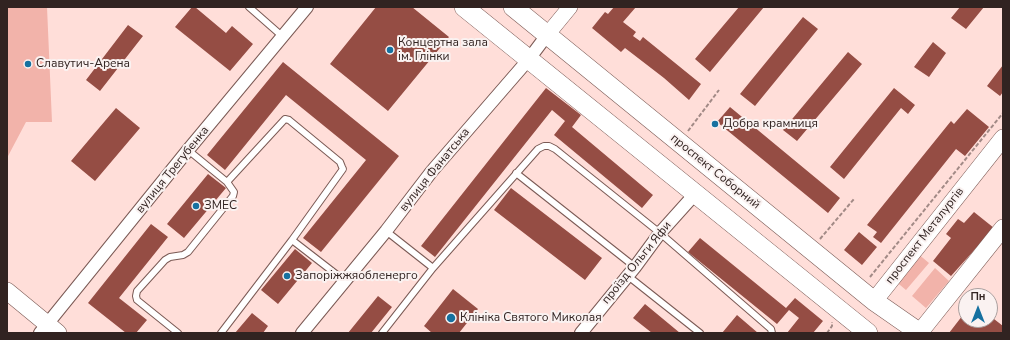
<!DOCTYPE html>
<html>
<head>
<meta charset="utf-8">
<style>
	body { margin:0 }
	#map { position:relative; width:1010px; height:340px; overflow:hidden; background:#ffded9; font-family:"Nunito Sans",sans-serif }
	canvas { display:block }
	.frame { position:absolute; inset:0; border:8px solid #312321; pointer-events:none }
	.north { position:absolute; left:958px; top:288px; width:40px; height:40px; box-sizing:border-box; background:#faf2f1; border:1px solid #aa9f9e; border-radius:50%; rotate:0deg; font-size:11px; font-weight:700; line-height:16px; text-align:center; color:#312321 }
	.north::after { content:''; display:block; margin:auto; width:14px; height:18px; background:#1671a0; clip-path:polygon(50% 0,100% 100%,50% 72%,0 100%) }
</style>
</head>
<body>
<div id="map">
<canvas width="1010" height="340"></canvas>
<div class="frame"></div>
<div class="north">Пн</div>
</div>
<script>
const c = document.querySelector('canvas').getContext('2d');
c.lineJoin = 'round';
function fillPath(path, color) { c.fillStyle = color; c.fill(path, 'evenodd'); }
const poly = rows => new Path2D(rows.map(r => 'M' + r).join(''));
function strokePath(path, color, width, dash) { c.strokeStyle = color; c.lineWidth = width; c.lineCap = dash ? 'butt' : 'round'; c.setLineDash(dash || []); c.stroke(path); }
function label(font, color, halo, rows, align = 'center') {
  c.font = font + ' "Nunito Sans",sans-serif'; c.lineWidth = 4; c.setLineDash([]); c.textBaseline = 'middle'; c.strokeStyle = halo; c.fillStyle = color; for (const [text, x, y, turn = 0] of rows) {
    c.save(); c.translate(x, y); c.rotate((+turn || 0) * Math.PI / 180); c.textAlign = isNaN(turn) ? turn : align; if (halo) c.strokeText(text, 0, 0); c.fillText(text, 0, 0); c.restore();
  }
}
fillPath(poly([
	[7,7,47,7,52,122,26,122,7,158],
	[917,253,929,263,906,290,894,280],
	[935,268,949,281,926,308,912,296]
]), '#f2b3aa');
fillPath(poly([
	[192,7,195,7,226,33,232,26,253,44,230,71,175,27],
	[376,7,412,7,449,37,388,111,330,64],
	[614,7,636,7,623,22,636,32,633,36,640,41,643,37,701,84,689,100,664,78,625,48,621,52,592,28,605,12,608,14],
	[739,7,764,7,710,72,695,59],
	[960,7,984,7,966,29,951,18],
	[803,17,818,29,755,106,740,94],
	[128,25,143,36,100,91,86,80],
	[933,42,946,53,929,77,914,67],
	[848,52,862,64,797,141,783,130],
	[283,62,399,156,321,252,303,238,366,160,286,95,225,170,207,155],
	[1003,65,1003,92,1000,96,987,86],
	[546,88,581,115,572,127,653,195,642,208,554,135,565,121,552,110,435,257,421,246],
	[894,88,915,105,908,114,901,108,844,179,830,167],
	[730,107,840,198,828,213,717,122],
	[116,108,140,128,95,181,71,161],
	[967,109,989,127,965,156,956,149,881,243,873,237,877,232,867,225,951,121,954,124],
	[208,174,226,188,184,238,167,224],
	[511,188,602,258,585,280,494,210],
	[974,212,994,228,951,276,933,261,951,238,946,234,958,219,964,223],
	[151,224,168,237,119,298,147,320,136,333,126,333,88,303],
	[859,232,877,247,862,265,844,250],
	[700,238,786,308,795,298,823,321,813,333,787,333,799,318,789,310,777,324,688,252],
	[295,249,312,263,278,304,261,290],
	[453,289,478,309,459,333,432,333,424,326],
	[378,296,392,307,371,333,348,333],
	[645,304,680,333,652,333,633,318],
	[966,311,966,320,990,320,990,317,993,320,994,319,1003,326,1003,333,949,333],
	[252,313,268,326,263,333,235,333],
	[737,315,758,333,722,333]
]), '#954d44');
const service = poly([
	[249,7,282,36],
	[188,150,227,182,285,119,289,120,340,162,342,167,343,169,292,240,345,281],
	[516,173,635,267],
	[386,231,433,268],
	[628,276,700,333],
	[178,333,137,300,136,296,137,291,165,260,170,257,183,255,188,252,233,196,234,192,227,182],
	[221,333,292,240],
	[382,333,433,268,538,149,544,146,549,146,555,149,660,233,771,329,772,333]
]);
const minor = poly([
	[40,333,188,150,307,7],
	[302,333,386,231,432,171,529,59,547,35],
	[581,333,635,267,660,233,695,194]
]);
const tertiary = poly([
	[547,35,570,7]
]);
const secondary = poly([
	[7,291,58,333],
	[874,301,1003,138],
	[920,332,1003,228]
]);
const primary = poly([
	[464,7,868,333],
	[513,7,874,301,920,333]
]);
strokePath(service, '#7b5a55', 8);
strokePath(minor, '#7b5a55', 14);
strokePath(tertiary, '#7b5a55', 16);
strokePath(secondary, '#7b5a55', 18);
strokePath(primary, '#7b5a55', 20);
strokePath(poly([
	[688,131,719,90],
	[820,239,854,199],
	[870,277,1003,113],
	[827,333,832,326,832,322]
]), '#a28a86', 2, [4, 2]);
strokePath(service, '#fff', 6);
strokePath(minor, '#fff', 12);
strokePath(tertiary, '#fff', 15);
strokePath(secondary, '#fff', 17);
strokePath(primary, '#fff', 19);
for (const [x, y, r, color] of [
	[390,50,4,"#1671a0"],
	[28,64,4,"#1671a0"],
	[715,124,4,"#1671a0"],
	[196,206,4,"#1671a0"],
	[287,276,4,"#1671a0"],
	[451,318,5,"#1671a0"]
]) { const dot = new Path2D(); dot.arc(x, y, r, 0, 2 * Math.PI); c.fillStyle = color; c.fill(dot); strokePath(dot, '#faf2f1', 1.5); }
label('12px', '#312321', '#faf2f1', [
	["Концертна зала",398,43],
	["ім. Глінки",398,57],
	["Славутич-Арена",36,64],
	["Добра крамниця",723,124],
	["ЗМЕС",204,206],
	["Запоріжжяобленерго",295,276],
	["Клініка Святого Миколая",460,318]
], 'left');
label('12px', '#312321', '#faf2f1', [
	["вулиця Трегубенка",173,170,-51],
	["вулиця Фанатська",435,170,-51],
	["проспект Соборний",715,172,39],
	["проспект Металургів",925,236,-52],
	["проїзд Ольги Яфи",637,263,-51]
]);
</script>
</body>
</html>
